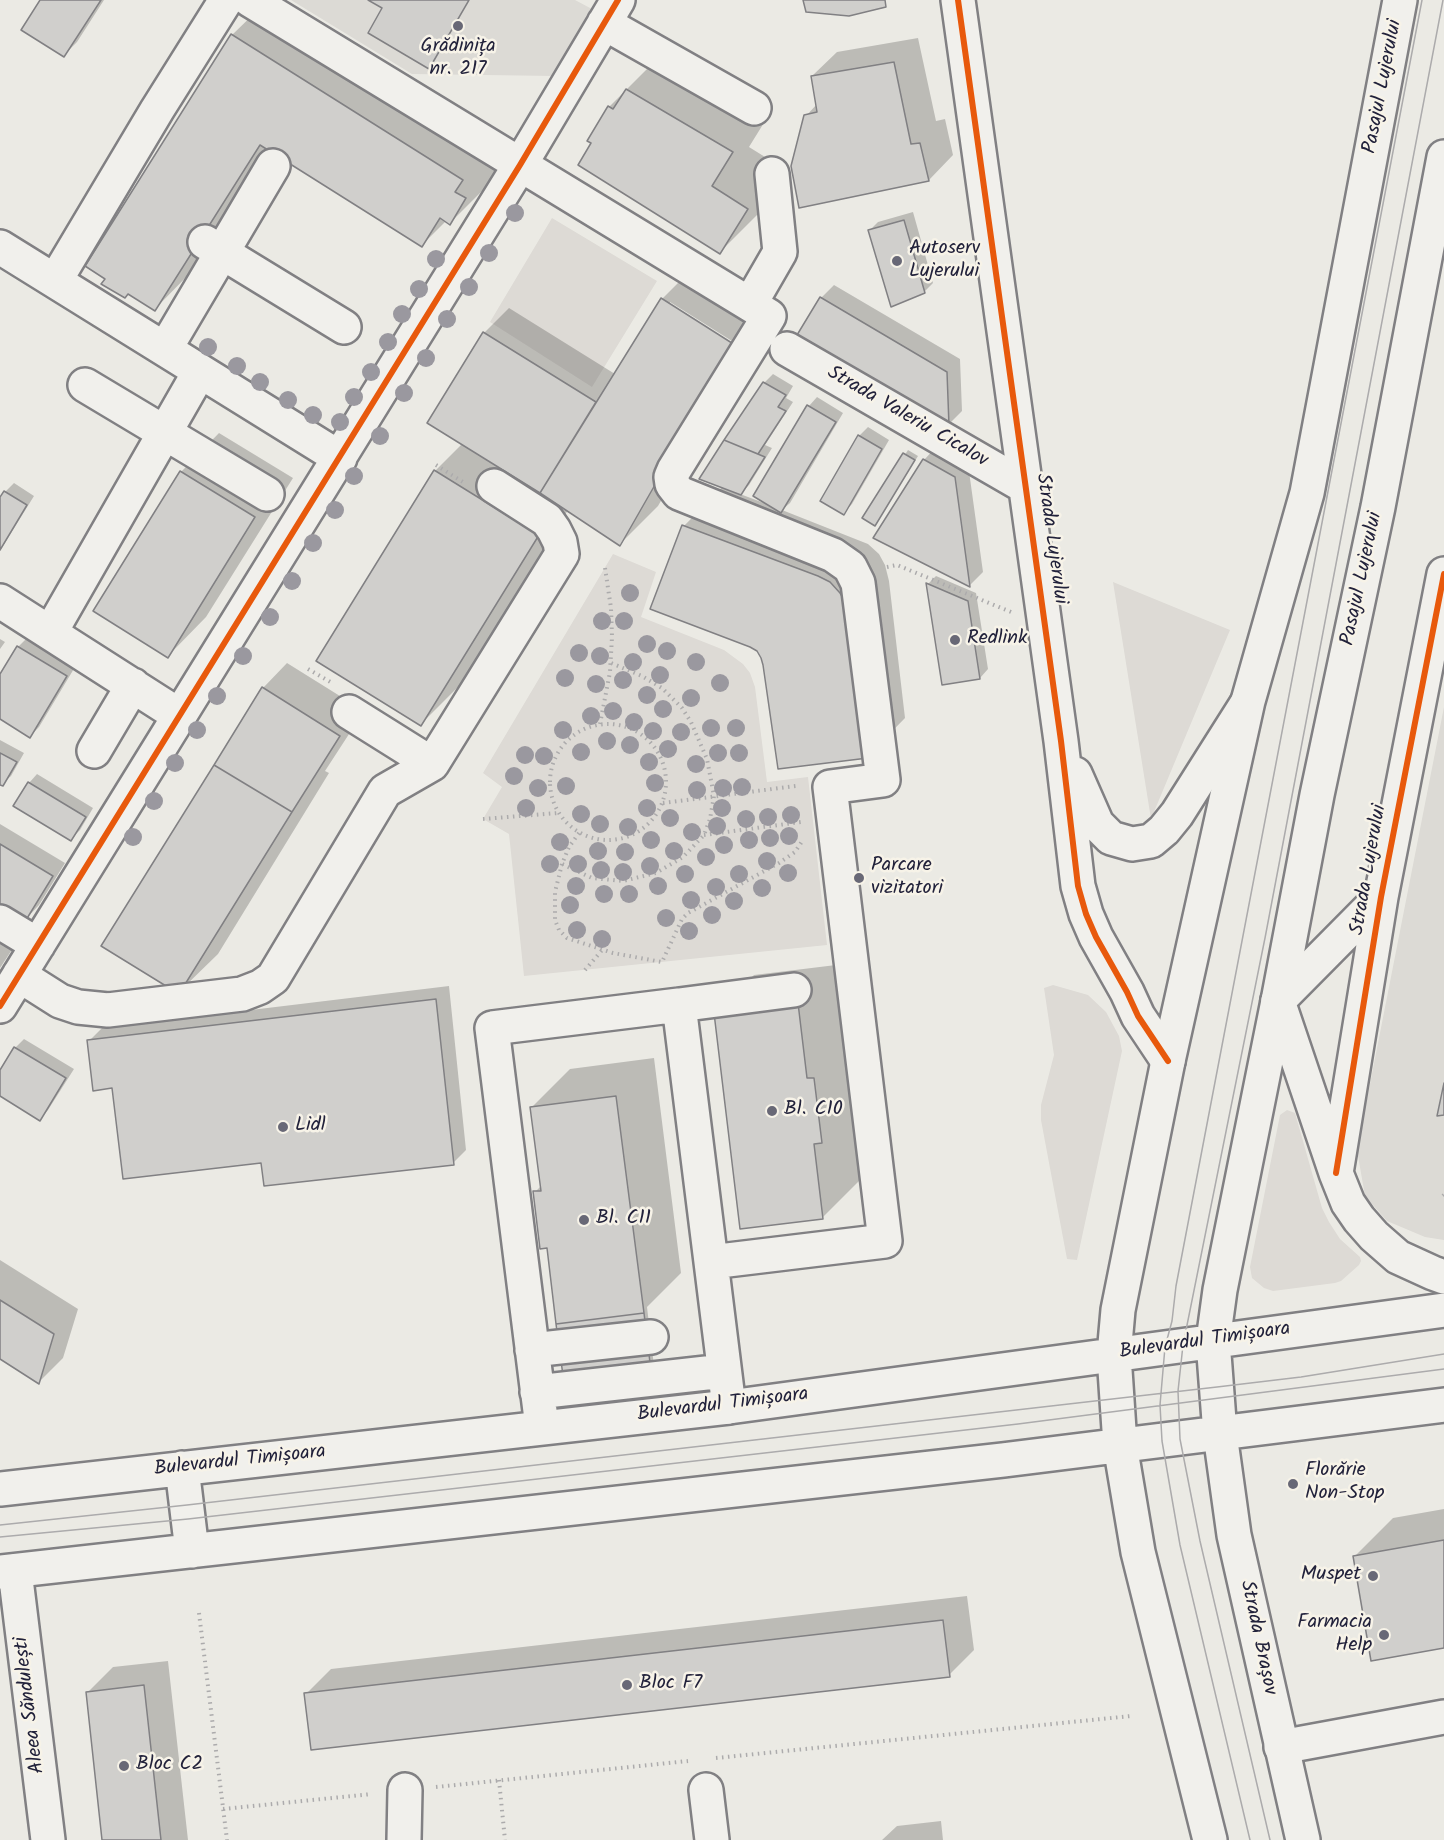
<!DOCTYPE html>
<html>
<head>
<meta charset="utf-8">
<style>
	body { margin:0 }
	canvas { display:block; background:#ebeae4 }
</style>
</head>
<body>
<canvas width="1444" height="1840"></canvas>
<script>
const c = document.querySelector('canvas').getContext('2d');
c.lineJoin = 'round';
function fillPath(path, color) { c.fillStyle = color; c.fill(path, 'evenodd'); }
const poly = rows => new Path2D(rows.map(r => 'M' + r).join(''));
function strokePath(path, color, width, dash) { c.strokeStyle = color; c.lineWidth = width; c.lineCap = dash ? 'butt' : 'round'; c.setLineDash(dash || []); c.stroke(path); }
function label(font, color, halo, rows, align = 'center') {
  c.font = font + ' Kalam,sans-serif'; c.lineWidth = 5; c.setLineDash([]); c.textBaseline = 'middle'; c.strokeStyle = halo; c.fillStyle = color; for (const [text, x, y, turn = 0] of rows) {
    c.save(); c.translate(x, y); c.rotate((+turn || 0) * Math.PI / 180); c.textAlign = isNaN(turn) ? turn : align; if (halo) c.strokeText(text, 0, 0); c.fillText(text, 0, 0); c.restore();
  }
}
fillPath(poly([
	[291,0,575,0,592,9,556,76,412,74],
	[1444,707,1444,1240,1425,1237,1387,1221,1365,1196,1357,1150]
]), '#dcdad5');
fillPath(poly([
	[552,218,657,281,592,387,490,322],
	[613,554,656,572,641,617,724,650,743,664,750,673,755,687,767,782,808,777,827,945,524,976,509,834,483,819,502,787,483,773],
	[1113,582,1230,630,1151,819],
	[1053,985,1088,995,1106,1012,1119,1036,1122,1051,1077,1260,1067,1259,1041,1120,1041,1105,1054,1055,1044,988],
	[1287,1110,1295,1113,1322,1208,1329,1222,1340,1239,1360,1257,1361,1261,1359,1265,1341,1281,1335,1283,1273,1291,1264,1288,1252,1278,1250,1267,1280,1115]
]), '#dddad5');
fillPath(poly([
	[42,0,104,0,77,42,64,55],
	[268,0,504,160,488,185,450,223,446,221,422,245,270,149,193,270,155,309,107,278,232,35],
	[918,38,936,121,945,119,953,155,929,180,806,116,817,104,812,76,837,52],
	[665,51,770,113,749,147,786,170,759,213,720,252,593,143,609,107],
	[913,212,933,283,924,292,870,230,878,222],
	[700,261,773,306,658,506,620,544,568,510,459,686,421,724,435,471,463,443,484,333,509,308,615,374,662,299],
	[670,302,743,348,741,350,670,306],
	[834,285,960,359,962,411,949,424,821,298],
	[773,374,793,386,786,398,793,402,765,445,772,448,749,485,740,494,764,503,809,406,817,397,843,413,790,503,782,510,868,544,879,554,885,565,889,581,905,718,867,757,763,657,684,526,723,486,701,478,764,383],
	[868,427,889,440,852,504,844,513,859,436],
	[219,433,293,478,206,617,168,656,181,472],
	[937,446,968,464,983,572,970,585,875,538,924,460],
	[908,450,918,456,878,520,864,518],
	[14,483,34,496,0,551,0,500,5,492],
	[936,576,976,593,988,669,980,678,928,584],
	[0,639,5,642,0,649],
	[26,639,75,667,39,727,30,736,0,718,0,677,18,647],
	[287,663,364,711,325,771,329,773,218,954,179,992,263,688],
	[0,740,24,753,11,776,2,784,0,783],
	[37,774,93,808,80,830,71,839,29,783],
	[0,824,65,863,39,905,26,919,0,903],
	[0,940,13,948,0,968],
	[836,965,861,1179,823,1217,716,1013,754,975],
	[449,986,466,1150,453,1163,262,1162,114,1087,89,1041,102,1028],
	[24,1039,74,1069,48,1110,40,1119,0,1095,0,1073,15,1048],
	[654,1058,681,1273,647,1307,654,1366,650,1370,548,1246,535,1192,542,1185,532,1107,570,1069],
	[0,1260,78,1309,63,1358,39,1382,0,1358],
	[1444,1509,1444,1647,1354,1557,1393,1518],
	[967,1596,974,1650,949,1675,306,1694,331,1669],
	[168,1661,188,1840,104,1840,88,1692,113,1667],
	[941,1821,943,1840,882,1840,897,1826]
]), '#0003');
const building = poly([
	[40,0,101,0,64,57,21,30,40,0],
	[368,0,469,0,429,69,368,33,382,8,368,0],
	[803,0,885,0,886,7,849,16,806,12,803,0],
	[231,34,463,180,455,192,466,198,450,225,440,218,422,247,260,145,155,311,128,294,125,298,101,284,105,279,85,266,231,34],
	[894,62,911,144,920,143,929,181,799,208,791,166,804,115,817,112,811,76,894,62],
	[626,89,733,152,712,186,748,209,720,254,578,165,591,143,587,141,608,106,613,109,626,89],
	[904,220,925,293,891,307,868,230,904,220],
	[820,297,947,372,949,426,797,335,820,297],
	[661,298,735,345,620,546,540,493,661,298],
	[483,332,596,402,540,493,427,423,483,332],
	[763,382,786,395,778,407,786,411,758,454,724,440,763,382],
	[807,405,836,422,781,513,753,496,807,405],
	[858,435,882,449,844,515,820,501,858,435],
	[724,440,765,457,741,495,699,479,724,440],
	[903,453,915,460,875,526,862,518,903,453],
	[923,459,955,477,970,587,873,538,923,459],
	[434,470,539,535,421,726,316,661,434,470],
	[180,471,255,517,168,658,93,611,180,471],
	[4,491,27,505,0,550,0,497,4,491],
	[682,525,818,576,830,582,840,593,847,604,868,758,778,769,763,665,761,658,757,651,750,647,650,609,682,525],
	[926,583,968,601,980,679,942,685,926,583],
	[17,646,67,676,30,738,0,719,0,674,17,646],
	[262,687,340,736,292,812,214,765,262,687],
	[0,753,17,762,3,786,0,785,0,753],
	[214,765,292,812,179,994,101,946,214,765],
	[28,782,86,817,71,841,13,806,28,782],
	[0,844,53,876,26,920,0,905,0,844],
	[436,999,454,1165,264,1186,261,1163,123,1179,112,1088,93,1091,87,1040,436,999],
	[798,1003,807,1078,814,1078,822,1143,814,1144,823,1219,740,1229,714,1013,798,1003],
	[14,1047,66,1078,40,1121,0,1096,0,1070,14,1047],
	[1444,1083,1444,1115,1437,1116,1444,1083],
	[616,1096,644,1313,556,1324,547,1248,540,1249,533,1191,541,1191,530,1107,616,1096],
	[0,1300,54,1334,39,1384,0,1359,0,1300],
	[644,1313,651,1371,564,1383,556,1324,644,1313],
	[1444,1540,1444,1648,1371,1661,1353,1556,1444,1540],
	[943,1620,950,1677,311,1750,304,1693,943,1620],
	[144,1685,161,1840,102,1840,86,1692,144,1685]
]);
fillPath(building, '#d0cfcc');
strokePath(building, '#818083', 1.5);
const minor = poly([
	[250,0,769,316,674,470,671,477,672,484,679,493,833,555,850,567,858,583,883,780,830,787,885,1241,711,1262,729,1407],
	[958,0,1061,741,1078,886,1086,914,1096,937,1127,992,1138,1016,1168,1061],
	[604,23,754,108],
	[205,242,344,327],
	[0,247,340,458],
	[55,281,157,110,226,0],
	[750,304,780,252,772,174],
	[165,349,273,166],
	[787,349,1026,487],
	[85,385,267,494],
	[0,601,180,716],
	[50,633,200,371],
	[349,712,432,764],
	[94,751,133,685],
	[1075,774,1097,824,1111,838,1132,844,1151,841,1164,830,1177,814,1246,705],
	[1381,897,1278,1001,1336,1173,1348,1203,1359,1219,1374,1236,1398,1257,1433,1273,1444,1277],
	[0,922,38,945],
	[19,975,60,1001,78,1007,108,1010,242,994,260,987,273,978,385,791,432,764,562,554,560,542,554,530,547,520,494,486],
	[679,1005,794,990],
	[0,1006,520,165,618,0],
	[1336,1173,1381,897,1444,574],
	[532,1350,651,1337],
	[537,1392,724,1371],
	[542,1427,492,1028,679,1005,711,1262],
	[15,1571,48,1840],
	[1281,1747,1444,1717],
	[706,1790,712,1840],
	[404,1840,405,1790]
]);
const major = poly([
	[182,1468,192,1551],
	[0,1489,729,1407,1444,1310],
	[0,1572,1003,1460,1444,1405],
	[1210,1840,1138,1552,1120,1445,1114,1355,1118,1310,1168,1061,1248,701,1307,493,1400,0],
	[1303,1840,1234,1535,1220,1434,1213,1341,1220,1290,1278,1001,1317,795,1378,507,1444,157]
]);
strokePath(minor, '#818083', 38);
strokePath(major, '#818083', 38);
strokePath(poly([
	[436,465,463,482],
	[887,567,897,565,1011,612],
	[308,669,332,683],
	'550 782a58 58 0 1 1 116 0a58 58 0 1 1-116 0Z',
	[600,724,610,672,612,637,611,608,605,568],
	[663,803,796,786],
	[483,819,558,813],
	[579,833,569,847,562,864,592,878,623,881,656,873,683,857,704,835,710,819,714,796,707,759,691,722,682,708,662,688,642,676,611,663],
	[704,835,801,822],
	[562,864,555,892,555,920,559,930,567,938,613,953,662,962,682,919,688,913,779,863,795,852,803,840],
	[585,970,603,949],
	[1443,1196,1444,1195],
	[199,1613,227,1840],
	[716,1758,1131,1716],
	[499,1780,505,1840],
	[436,1787,688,1761],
	[223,1809,372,1794]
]), '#acabac', 4, [1.5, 4.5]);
strokePath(minor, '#f1f0ec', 33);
strokePath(major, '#f1f0ec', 33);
strokePath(poly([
	[0,1525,187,1505,1217,1387,1301,1377,1444,1354],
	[0,1537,188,1519,1018,1424,1444,1369],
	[1250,1840,1180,1545,1162,1441,1160,1405,1165,1347,1172,1321,1176,1286,1422,0],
	[1270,1840,1200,1541,1180,1439,1178,1391,1183,1345,1265,938,1443,0]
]), '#acabac', 1.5);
strokePath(poly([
	[958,0,1061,741,1078,886,1086,914,1096,937,1127,992,1138,1016,1168,1061],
	[0,1006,520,165,618,0],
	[1336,1173,1381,897,1444,574]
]), '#e8590c', 6);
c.fillStyle = '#9a989f';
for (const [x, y] of [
	[515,213],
	[489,253],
	[436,259],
	[469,287],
	[419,289],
	[402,314],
	[447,319],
	[388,342],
	[208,347],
	[426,358],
	[237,366],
	[371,372],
	[260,382],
	[404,393],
	[354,397],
	[288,400],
	[313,415],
	[340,422],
	[380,436],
	[354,476],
	[335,510],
	[313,543],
	[292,581],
	[630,593],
	[270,617],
	[602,621],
	[624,621],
	[647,644],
	[667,651],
	[579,653],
	[243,656],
	[600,656],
	[633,662],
	[696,662],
	[660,675],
	[565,678],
	[623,680],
	[720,683],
	[596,684],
	[647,695],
	[217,696],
	[691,698],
	[663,709],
	[613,711],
	[591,716],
	[634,722],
	[711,728],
	[736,728],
	[197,730],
	[563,730],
	[653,731],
	[681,732],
	[607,741],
	[630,745],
	[668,749],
	[581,752],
	[718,753],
	[739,753],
	[525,755],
	[544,756],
	[649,762],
	[175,763],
	[696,764],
	[514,776],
	[655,783],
	[566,786],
	[742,787],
	[538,788],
	[723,788],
	[697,790],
	[154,801],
	[526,808],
	[647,808],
	[722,808],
	[581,814],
	[791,815],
	[768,817],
	[670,818],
	[746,819],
	[600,824],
	[717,826],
	[628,827],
	[692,832],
	[789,836],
	[133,837],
	[770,838],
	[651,840],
	[749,840],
	[560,842],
	[724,845],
	[598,851],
	[674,851],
	[625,852],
	[706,857],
	[767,861],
	[550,864],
	[578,864],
	[650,866],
	[601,870],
	[623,872],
	[788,873],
	[685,874],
	[739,874],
	[576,886],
	[658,886],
	[716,887],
	[762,888],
	[604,894],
	[629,894],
	[691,900],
	[734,901],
	[570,905],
	[712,915],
	[666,918],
	[577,930],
	[689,931],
	[602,939]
]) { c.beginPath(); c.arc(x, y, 9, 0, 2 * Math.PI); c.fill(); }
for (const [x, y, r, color] of [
	[458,26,6,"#686876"],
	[897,261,6,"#686876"],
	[955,640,6,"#686876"],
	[859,878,6,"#686876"],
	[772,1111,6,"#686876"],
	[283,1127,6,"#686876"],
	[584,1220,6,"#686876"],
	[1293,1484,6,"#686876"],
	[1373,1576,6,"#686876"],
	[1384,1635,6,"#686876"],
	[627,1685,6,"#686876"],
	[124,1766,6,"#686876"]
]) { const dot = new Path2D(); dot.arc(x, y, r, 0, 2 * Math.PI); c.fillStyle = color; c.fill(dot); strokePath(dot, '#f7f3e8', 2); }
label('20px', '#22223b', '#f7f3e8', [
	["Grădinița",458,48,"center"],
	["nr. 217",458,71,"center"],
	["Autoserv",909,250],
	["Lujerului",909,273],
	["Redlink",967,640],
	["Parcare",871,867],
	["vizitatori",871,890],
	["Bl. C10",784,1111],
	["Lidl",295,1127],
	["Bl. C11",596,1220],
	["Florărie",1305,1472],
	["Non-Stop",1305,1495],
	["Muspet",1361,1576,"right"],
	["Farmacia",1372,1624,"right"],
	["Help",1372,1647,"right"],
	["Bloc F7",639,1685],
	["Bloc C2",136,1766]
], 'left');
label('20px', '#22223b', '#f7f3e8', [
	["Pasajul Lujerului",1384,87,-79],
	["Strada Valeriu Cicalov",907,418,30],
	["Strada Lujerului",1050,539,82],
	["Pasajul Lujerului",1363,579,-78],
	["Strada Lujerului",1370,870,-80],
	["Bulevardul Timișoara",1205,1342,-8],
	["Bulevardul Timișoara",723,1406,-7],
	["Bulevardul Timișoara",240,1462,-6],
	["Strada Brașov",1257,1638,78],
	["Aleea Săndulești",31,1705,-97]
]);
</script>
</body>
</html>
